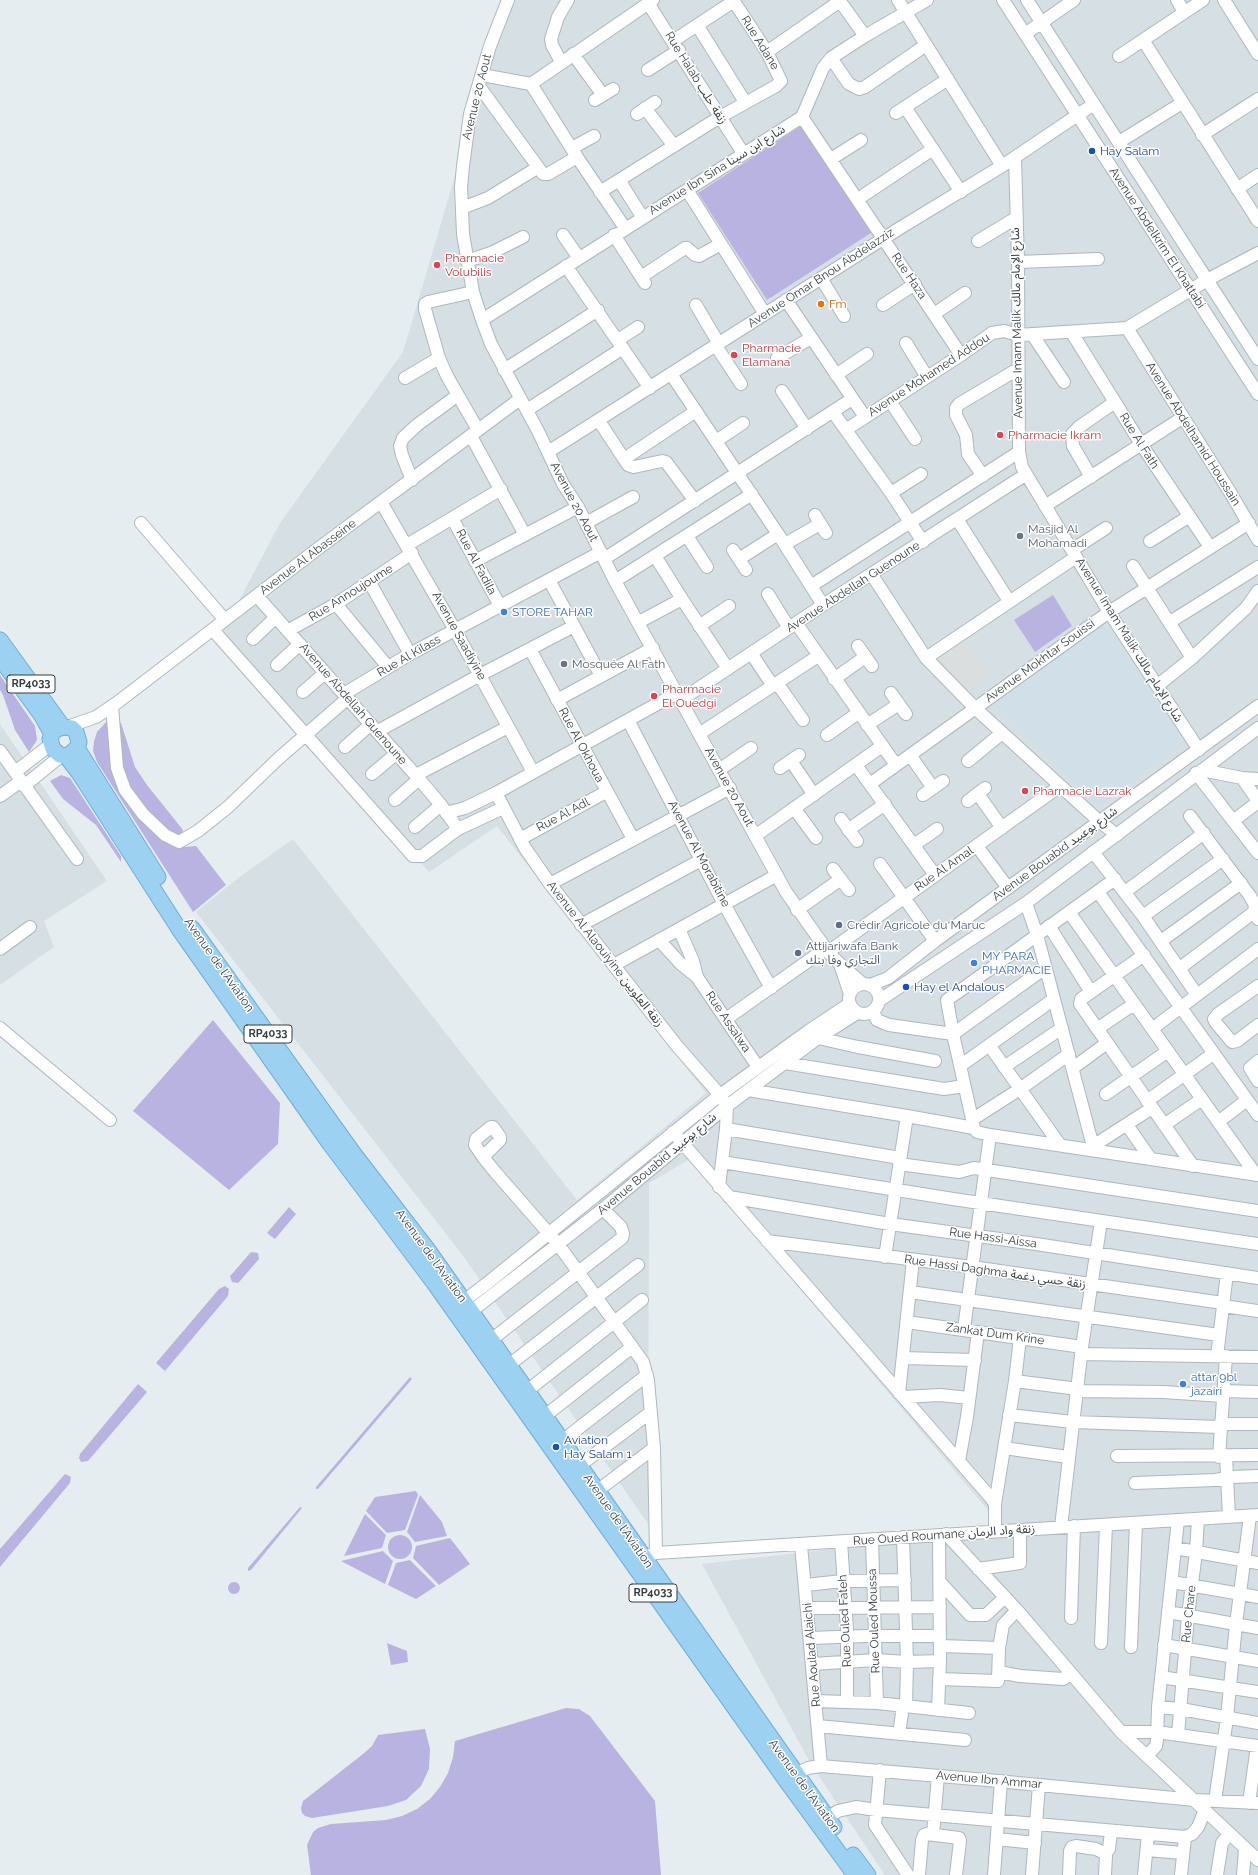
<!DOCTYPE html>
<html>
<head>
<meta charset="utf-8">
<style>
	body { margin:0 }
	canvas { display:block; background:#e6edf1 }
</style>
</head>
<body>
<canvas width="1258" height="1875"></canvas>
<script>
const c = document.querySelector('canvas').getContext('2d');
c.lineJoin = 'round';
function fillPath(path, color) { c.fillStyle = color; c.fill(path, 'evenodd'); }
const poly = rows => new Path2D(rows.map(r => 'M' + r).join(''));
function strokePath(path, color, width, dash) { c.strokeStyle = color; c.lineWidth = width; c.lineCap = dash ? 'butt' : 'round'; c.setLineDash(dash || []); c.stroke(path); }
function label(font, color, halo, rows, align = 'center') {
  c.font = font + ' Raleway,"Noto Sans Arabic",sans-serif'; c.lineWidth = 3; c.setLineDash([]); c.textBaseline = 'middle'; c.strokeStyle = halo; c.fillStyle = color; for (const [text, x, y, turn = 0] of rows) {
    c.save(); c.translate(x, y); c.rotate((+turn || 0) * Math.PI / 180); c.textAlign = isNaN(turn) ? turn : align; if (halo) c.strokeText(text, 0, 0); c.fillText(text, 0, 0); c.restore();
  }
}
fillPath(poly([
	[511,0,1258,0,1258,1875,885,1875,812,1766,702,1564,1004,1529,690,1159,649,1183,648,1524,464,1257,196,912,241,876,293,839,577,1200,706,1093,497,826,429,872,219,639,280,523,403,352,468,132],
	[0,724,107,881,44,921,54,947,0,985]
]), '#d5dfe4');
fillPath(poly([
	[1104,622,1186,740,1099,806,993,704]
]), '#d1dfe9');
fillPath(poly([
	[804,124,874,231,767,300,698,193],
	[1053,595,1072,626,1035,652,1014,620],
	[0,675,35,726,37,740,29,752,15,730,3,695,0,690],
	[107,721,108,721,116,774,176,846,186,847,196,846,226,885,193,912,97,762,93,751,94,741,97,732],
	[118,723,121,723,135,767,147,785,183,830,182,835,180,836,168,830,140,806,123,777],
	[61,775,70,778,121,856,121,862,96,825,63,799,50,781],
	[213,1020,280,1103,278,1144,229,1190,133,1111],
	[289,1207,296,1214,275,1239,267,1233],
	[251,1252,258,1253,259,1259,240,1281,238,1283,232,1282,230,1276,232,1274],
	[225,1286,229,1289,228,1296,165,1371,156,1363,219,1289],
	[410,1377,412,1379,318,1489,316,1489,316,1487],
	[138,1384,147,1392,88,1461,81,1462,79,1458,80,1454],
	[65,1474,71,1477,70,1483,0,1567,0,1549],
	[416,1491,418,1495,405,1530,387,1533,366,1511,375,1497],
	[420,1495,442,1522,447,1536,415,1542,407,1532],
	[300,1507,302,1508,251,1570,248,1571,248,1568],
	[365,1514,386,1535,382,1548,344,1556],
	'388 1547a12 12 0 1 1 24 0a12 12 0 1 1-24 0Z',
	[450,1538,470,1564,439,1585,413,1558,416,1546],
	[383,1551,393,1561,385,1584,341,1561],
	[410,1560,436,1586,416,1599,388,1585,396,1563],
	'228 1588a6 6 0 1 1 12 0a6 6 0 1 1-12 0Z',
	[387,1643,407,1651,408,1662,391,1665],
	[566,1708,579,1709,590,1716,655,1801,661,1875,311,1875,307,1845,313,1832,318,1828,331,1824,386,1820,402,1816,417,1809,430,1799,440,1787,448,1773,453,1757,455,1741],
	[425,1729,430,1749,429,1769,421,1786,406,1800,388,1806,312,1818,305,1816,302,1813,301,1808,303,1801,363,1754,372,1746,378,1735]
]), '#b9b3e1');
fillPath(poly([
	[965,636,990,675,963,692,933,657]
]), '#dbdedf');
const minor = poly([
	[508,0,490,46,470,114,463,166,461,187,463,234,473,292,482,320,491,344,538,431,563,484,578,507,615,581,786,892,828,952,840,964,863,984],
	[839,0,865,36],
	[898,0,1002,166],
	[1003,0,1258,394],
	[1027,0,1258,359],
	[1177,0,1184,12],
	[1224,0,1258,54],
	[648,3,743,153],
	[697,25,745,102],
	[1025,34,1074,0],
	[1143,40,1258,221],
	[673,41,734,1],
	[767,52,840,1],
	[573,54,603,95],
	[1119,56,1203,0],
	[831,58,849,84,859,89,865,87,926,45],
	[561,62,552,45,551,39,558,17,568,0],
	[648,70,679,50],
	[482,75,531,84,577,157,625,228],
	[531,84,653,0],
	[479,86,543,174,548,174,577,157],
	[595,100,613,89],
	[905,107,961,192],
	[645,108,674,146],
	[896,113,948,79],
	[637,114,655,102],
	[802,117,961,355],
	[1202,135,1258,99],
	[1119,142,1182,103],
	[572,148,594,136],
	[1015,158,1018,262,1019,452,1022,467,1109,612,1199,750],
	[831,159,861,140],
	[619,180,643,218],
	[1237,189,1258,175],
	[687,190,765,314],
	[600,192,720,117,776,86,781,81,767,52,733,0],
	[858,199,933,149],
	[462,208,488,198,537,168],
	[563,235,579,258],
	[614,235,645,283],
	[978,241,1016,218],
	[467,261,491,253,523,237],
	[1018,262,1098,259],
	[566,266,650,388],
	[641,277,685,248,687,248,695,255,699,256,721,244],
	[821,278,844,316],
	[473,292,428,302,425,304,425,309,439,358,447,376,478,430],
	[786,300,865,417],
	[696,305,719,344],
	[883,305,915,284],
	[934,314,965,293],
	[482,320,802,117,823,68,831,58,865,36,927,0],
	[1127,328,1230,492,1258,540],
	[1072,333,1141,444,1210,547],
	[1032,334,1064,382],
	[618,340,638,327],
	[906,343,927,377],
	[716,346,741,384],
	[777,358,811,338],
	[504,370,598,310],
	[671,374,778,534,823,605],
	[836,375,867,354],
	[405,378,439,358],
	[782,391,807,429],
	[890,401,915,439],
	[527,410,623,348],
	[833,412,891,493,923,542],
	[599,421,624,459,696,411],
	[847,429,961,355,992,333,1004,331,1018,335,1127,328,1207,280,1258,253],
	[471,436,525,535],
	[716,441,743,423],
	[548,452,900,228,1002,166,1094,104],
	[624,459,628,465,634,467,662,461,666,462,695,501],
	[983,476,968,454,966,435,956,415,956,408,959,404,1018,369],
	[1091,477,1073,446,1072,434,1079,427,1115,402],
	[412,480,402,455,400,446,403,438,417,425,458,395],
	[891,493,921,474],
	[381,502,455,630,533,772],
	[1045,506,1182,418],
	[815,515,826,533],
	[452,518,500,606],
	[957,519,1009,601],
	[141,523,225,620],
	[586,523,633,497],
	[687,536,707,567],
	[1150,541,1188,517],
	[785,544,820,524],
	[407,545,501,489],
	[733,550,746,570],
	[1072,550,1106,528],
	[655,556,682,599],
	[604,559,852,399],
	[739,559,778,534],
	[475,561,578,507],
	[1133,566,1192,658],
	[872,575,926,658,975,708,1100,822,1117,835],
	[615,581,752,494],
	[370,583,410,654],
	[811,586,1019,452],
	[768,594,789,628],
	[257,596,419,779,441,805,458,829],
	[336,604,388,667],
	[639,622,682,599,728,669],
	[1170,622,1258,567],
	[796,623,896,765],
	[574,626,601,676],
	[699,626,729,606],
	[213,630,413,856,422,856,458,829,503,808],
	[289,630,336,604,412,553],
	[253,639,276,617],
	[858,646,872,666],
	[530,649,633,839],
	[751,653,773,686],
	[926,658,1076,557],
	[277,665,300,644],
	[834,679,865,657],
	[777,683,803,720],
	[1157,686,1192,658,1246,608,1258,591],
	[303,692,325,673],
	[891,693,906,714],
	[344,694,410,654,601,552],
	[557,700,653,648],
	[681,700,823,605,1025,475],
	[112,706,117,768,125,790,143,814,165,835,179,842,198,831,228,807,279,758,348,698],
	[628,720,724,904,771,988],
	[867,725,899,704],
	[67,727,96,717,118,702,320,547,520,399],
	[378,731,480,675,574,626,549,580],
	[699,734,818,656],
	[827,735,858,713],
	[345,747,371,724],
	[0,751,77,859],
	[910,755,933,788],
	[791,761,814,795],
	[968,761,1002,733],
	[856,765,935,875],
	[780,768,799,755],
	[719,770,751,748],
	[1202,770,1242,778,1258,779],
	[15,772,50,745],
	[1196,773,1258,853],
	[372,774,397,753],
	[416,775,508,727],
	[1242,778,1258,801],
	[870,784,1109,612,1249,523],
	[24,786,62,755],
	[496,793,525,848,550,884,677,1046,720,1095,727,1106,726,1129,719,1187],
	[978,794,1002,828],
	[923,795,943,781],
	[0,796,21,781],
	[395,800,419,779],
	[968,801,985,788],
	[794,808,816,838],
	[446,813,465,808,496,793,677,693],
	[1190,816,1250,896,1255,905,1254,912,1258,919],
	[841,819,857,841],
	[1233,821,1258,802],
	[415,827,441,805],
	[848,830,885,804],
	[755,836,882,746],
	[520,839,606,792],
	[914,845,937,829],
	[977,846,1008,888],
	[1093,852,1143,916,1197,995],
	[880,864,935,941],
	[833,869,849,890],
	[550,884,730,788],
	[1098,892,1258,1115],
	[1125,892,1204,833],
	[1026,903,1037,935,1094,1150],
	[797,910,841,879],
	[1069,912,1256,1175],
	[1143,916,1223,859],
	[581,925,701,860],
	[1049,926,1091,992],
	[679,929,693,961,697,977],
	[659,940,680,963,697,977,758,1067],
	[1161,941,1241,883],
	[0,949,30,927],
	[828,952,1060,786],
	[1144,955,1081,999,1080,1004,1193,1166],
	[840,964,850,994],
	[614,965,777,875],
	[1180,968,1254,912],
	'849 999a15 15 0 1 1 30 0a15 15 0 1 1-30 0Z',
	[870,985,888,978,935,941,1258,706],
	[1258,986,1218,1014,1214,1019,1216,1023,1232,1042,1237,1041,1258,1025],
	[880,1000,1026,903,1258,728],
	[873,1012,877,1020,889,1025,953,1034,1045,968],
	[726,1019,825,949],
	[0,1028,110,1120],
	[1097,1029,1134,1004],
	[1152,1029,1258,949],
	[818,1038,858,1047,935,1061],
	[989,1045,1060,1145],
	[1258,1061,1250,1068,1258,1081],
	[785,1063,944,1089,964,1086],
	[960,1066,1054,999],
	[1004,1067,1062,1028],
	[1073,1068,1107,1043],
	[748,1090,907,1116,974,1128,977,1132,990,1135,1258,1175],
	[1106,1094,1168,1051],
	[1147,1101,1213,1054],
	[973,1119,1020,1089,1069,1054],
	[1218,1122,1247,1100],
	[1127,1125,1150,1158],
	[1164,1125,1202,1099],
	[974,1128,953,1034,947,1000,1115,879],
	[726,1129,900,1158],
	[673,1132,991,1498,995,1504,995,1531],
	[1093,1146,1152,1108],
	[483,1157,500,1140,500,1137,493,1127,491,1127,476,1139,475,1145,483,1157,496,1173,558,1244,643,1362,648,1380,654,1448,656,1553],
	[722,1162,953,1199,1258,1244],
	[899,1164,959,1172,974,1168,1258,1211],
	[729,1197,890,1224,1036,1244,1258,1278],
	[767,1241,972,1267,1223,1303],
	[885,1257,907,1116],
	[910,1292,1219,1335],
	[1223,1306,1258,1311],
	[456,1307,490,1281,720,1095,807,1032,849,1004],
	[464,1317,603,1209,727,1106,818,1038,857,1013],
	[907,1322,1082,1347],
	[964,1329,990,1135],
	[491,1340,622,1238,623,1234,621,1227,603,1209],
	[1082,1354,1258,1357],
	[1217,1356,1227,1273],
	[903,1358,975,1360],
	[509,1365,638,1265],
	[1015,1381,1078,1389],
	[527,1391,642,1300],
	[1078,1391,1163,1392,1223,1396],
	[1223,1391,1258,1392],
	[899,1393,913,1260],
	[903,1397,940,1395,969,1398],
	[1009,1415,1073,1422,1220,1427],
	[545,1416,632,1347],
	[1220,1424,1258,1424],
	[562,1441,647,1375],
	[1004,1448,1068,1457],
	[1226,1455,1229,1517],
	[1117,1456,1258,1455],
	[1219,1457,1226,1356],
	[959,1461,967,1417,978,1332],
	[579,1466,651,1412],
	[1135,1483,1215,1480,1232,1477,1258,1476],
	[597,1491,654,1448],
	[995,1504,1015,1381,1020,1338],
	[1061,1527,1082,1347,1101,1221],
	[946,1534,1017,1610,1121,1732,1258,1860],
	[903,1537,907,1662,906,1707],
	[872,1540,877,1703],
	[841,1542,847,1629,847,1701],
	[801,1545,821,1766],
	[1175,1548,1258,1563],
	[636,1561,643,1557,656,1553,1258,1515],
	[978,1569,1020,1563,1020,1530],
	[940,1582,970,1615,986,1615,1005,1597],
	[1172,1582,1258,1597],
	[806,1585,842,1581,905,1580],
	[808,1608,940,1607],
	[1168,1612,1258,1628],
	[1071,1618,1074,1526],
	[810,1638,866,1636,940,1636],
	[1101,1643,1106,1525],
	[1164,1645,1258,1661],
	[941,1646,999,1648],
	[1131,1647,1136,1523],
	[812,1664,876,1660,907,1662,940,1661,939,1535],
	[999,1672,1020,1676,1063,1679,1070,1674],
	[1161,1677,1258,1692],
	[939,1679,998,1681,999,1648,1003,1625,1017,1610],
	[815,1701,877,1703,969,1713],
	[1158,1707,1181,1709,1258,1723],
	[938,1710,940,1661],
	[818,1726,965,1740],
	[1121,1732,1157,1732,1258,1746],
	[899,1734,903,1706],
	[1178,1735,1188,1616,1196,1552,1198,1519],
	[1147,1756,1156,1746,1157,1740,1158,1707,1178,1520],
	[880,1770,875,1825,908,1875],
	[789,1777,808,1768,821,1766,987,1780,1195,1800,1258,1803],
	[1215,1801,1227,1718,1236,1624,1250,1516],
	[1249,1803,1257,1746],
	[820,1822,838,1811,856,1807,876,1810,1185,1837,1192,1834,1198,1827,1205,1810],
	[933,1834,938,1776],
	[997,1839,1035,1843],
	[1147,1850,1183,1853],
	[1105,1854,1109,1849,1111,1831],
	[919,1875,922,1840,924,1835,927,1834,959,1838,960,1841,956,1875],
	[994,1875,1001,1781],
	[1032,1875,1039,1785],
	[1069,1875,1070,1851,1072,1847,1076,1846,1096,1849,1104,1853,1106,1856,1105,1875],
	[1144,1875,1148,1834],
	[1181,1875,1185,1837],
	[1217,1875,1222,1843,1229,1834],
	[1243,1875,1245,1849]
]);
const major = poly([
	[0,640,63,727,72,728,76,732,79,742,77,748,70,754],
	[0,658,42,716,52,734],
	[63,727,55,730,52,734,50,739,53,749,60,755,66,756,79,773,179,929,330,1144,437,1287,785,1779,855,1875],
	[77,748,158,877],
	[192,928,354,1154,428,1250,834,1827],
	[853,1855,868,1875]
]);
strokePath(minor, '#adb8be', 14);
strokePath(major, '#70aed5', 17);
strokePath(minor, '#fff', 12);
strokePath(major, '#9dd1f2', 15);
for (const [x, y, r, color] of [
	[1092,151,4,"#1a4fb4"],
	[437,265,4,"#e0444e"],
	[821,304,4,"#e8710a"],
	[734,355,4,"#e0444e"],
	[1000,435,4,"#e0444e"],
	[1020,536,4,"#6b7280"],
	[504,612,4,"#3f7fe0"],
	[564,664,4,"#6b7280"],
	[654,696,4,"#e0444e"],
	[1025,791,4,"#e0444e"],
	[839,925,4,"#5c6f8a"],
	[798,953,4,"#5c6f8a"],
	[974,963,4,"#3f7fe0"],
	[906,987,4,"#1a4fb4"],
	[1183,1384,4,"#3f7fe0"],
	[556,1447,4,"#1a4fb4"]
]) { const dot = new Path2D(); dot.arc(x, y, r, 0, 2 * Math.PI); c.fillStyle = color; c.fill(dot); strokePath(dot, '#fff', 1.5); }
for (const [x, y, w] of [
	[31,684,48],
	[268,1034,48],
	[653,1593,48]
]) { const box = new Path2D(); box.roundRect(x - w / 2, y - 9, w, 18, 3); c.fillStyle = '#fff'; c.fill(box); strokePath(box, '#363f43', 1); }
label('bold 11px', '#363f43', null, [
	["RP4033",31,684],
	["RP4033",268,1034],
	["RP4033",653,1593]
]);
label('12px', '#363f43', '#fff', [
	["Rue Adane",760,43,58],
	["Rue Halab زنقة حلب",696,78,58],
	["Avenue 20 Aout",477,97,-76],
	["Avenue Ibn Sina شارع ابن سينا",717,170,-32],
	["Avenue Abdelkrim El Khattabi",1157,238,57],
	["Rue Haza",909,276,56],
	["Avenue Omar Bnou Abdelazziz",821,278,-33],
	["Avenue Imam Malik شارع الإمام مالك",1017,323,-91],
	["Avenue Mohamed Addou",929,375,-33],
	["Avenue Abdelhamid Houssain",1193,434,58],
	["Rue Al Fath",1139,441,58],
	["Avenue 20 Aout",574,502,62],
	["Avenue Al Abasseine",308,557,-37],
	["Rue Al Fadila",476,562,62],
	["Avenue Abdellah Guenoune",853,587,-33],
	["Rue Annoujoume",351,593,-32],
	["Avenue Saadiyine",459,636,61],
	["Avenue Imam Malik شارع الإمام مالك",1129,640,58],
	["Rue Al Kilass",409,656,-30],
	["Avenue Mokhtar Souissi",1040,661,-36],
	["Avenue Abdellah Guenoune",353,704,49],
	["Rue Al Okhoua",581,745,62],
	["Avenue 20 Aout",729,787,61],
	["Rue Al Adl",563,815,-28],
	["Avenue Al Morabitine",699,854,62],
	["Avenue Bouabid شارع بوعبيد",1055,854,-36],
	["Rue Al Amal",944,869,-35],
	["Avenue Al Alaouiyine زنقة العلويين",605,954,52],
	["Avenue de l'Aviation",219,965,55],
	["Rue Assalwa",728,1022,56],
	["Avenue Bouabid شارع بوعبيد",657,1164,-40],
	["Rue Hassi-Aissa",993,1238,8],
	["Avenue de l'Aviation",431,1256,54],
	["Rue Hassi Daghma زنقة حسي دغمة",995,1272,8],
	["Zankat Dum Krine",995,1334,8],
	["Avenue de l'Aviation",618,1521,55],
	["Rue Oued Roumane زنقة واد الرمان",944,1535,-4],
	["Rue Chare",1189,1614,-84],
	["Rue Ouled Fateh",845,1621,-93],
	["Rue Ouled Moussa",874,1621,-92],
	["Rue Aoulad Alaichi",812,1655,-95],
	["Avenue Ibn Ammar",989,1780,5],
	["Avenue de l'Aviation",804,1786,54]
]);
label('12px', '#164399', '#fff', [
	["Hay Salam",1100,151],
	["Hay el Andalous",914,987],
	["Aviation",564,1440],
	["Hay Salam 1",564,1454]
], 'left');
label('12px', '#be3a42', '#fff', [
	["Pharmacie",445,258],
	["Volubilis",445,272],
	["Pharmacie",742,348],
	["Elamana",742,362],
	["Pharmacie Ikram",1008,435],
	["Pharmacie",662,689],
	["El Ouedgi",662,703],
	["Pharmacie Lazrak",1033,791]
], 'left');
label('12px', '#c56008', '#fff', [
	["Fm",829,304]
], 'left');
label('12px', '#5b616d', '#fff', [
	["Masjid Al",1028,529],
	["Mohamadi",1028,543],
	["Mosquée Al Fath",572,664]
], 'left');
label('12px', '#366cbe', '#fff', [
	["STORE TAHAR",512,612],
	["MY PARA",982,956],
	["PHARMACIE",982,970],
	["attar 9bl",1191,1377],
	["jazairi",1191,1391]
], 'left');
label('12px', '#4e5e75', '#fff', [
	["Crédir Agricole du Maruc",847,925],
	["Attijariwafa Bank",806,946],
	["التجاري وفا بنك",806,960]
], 'left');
</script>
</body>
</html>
